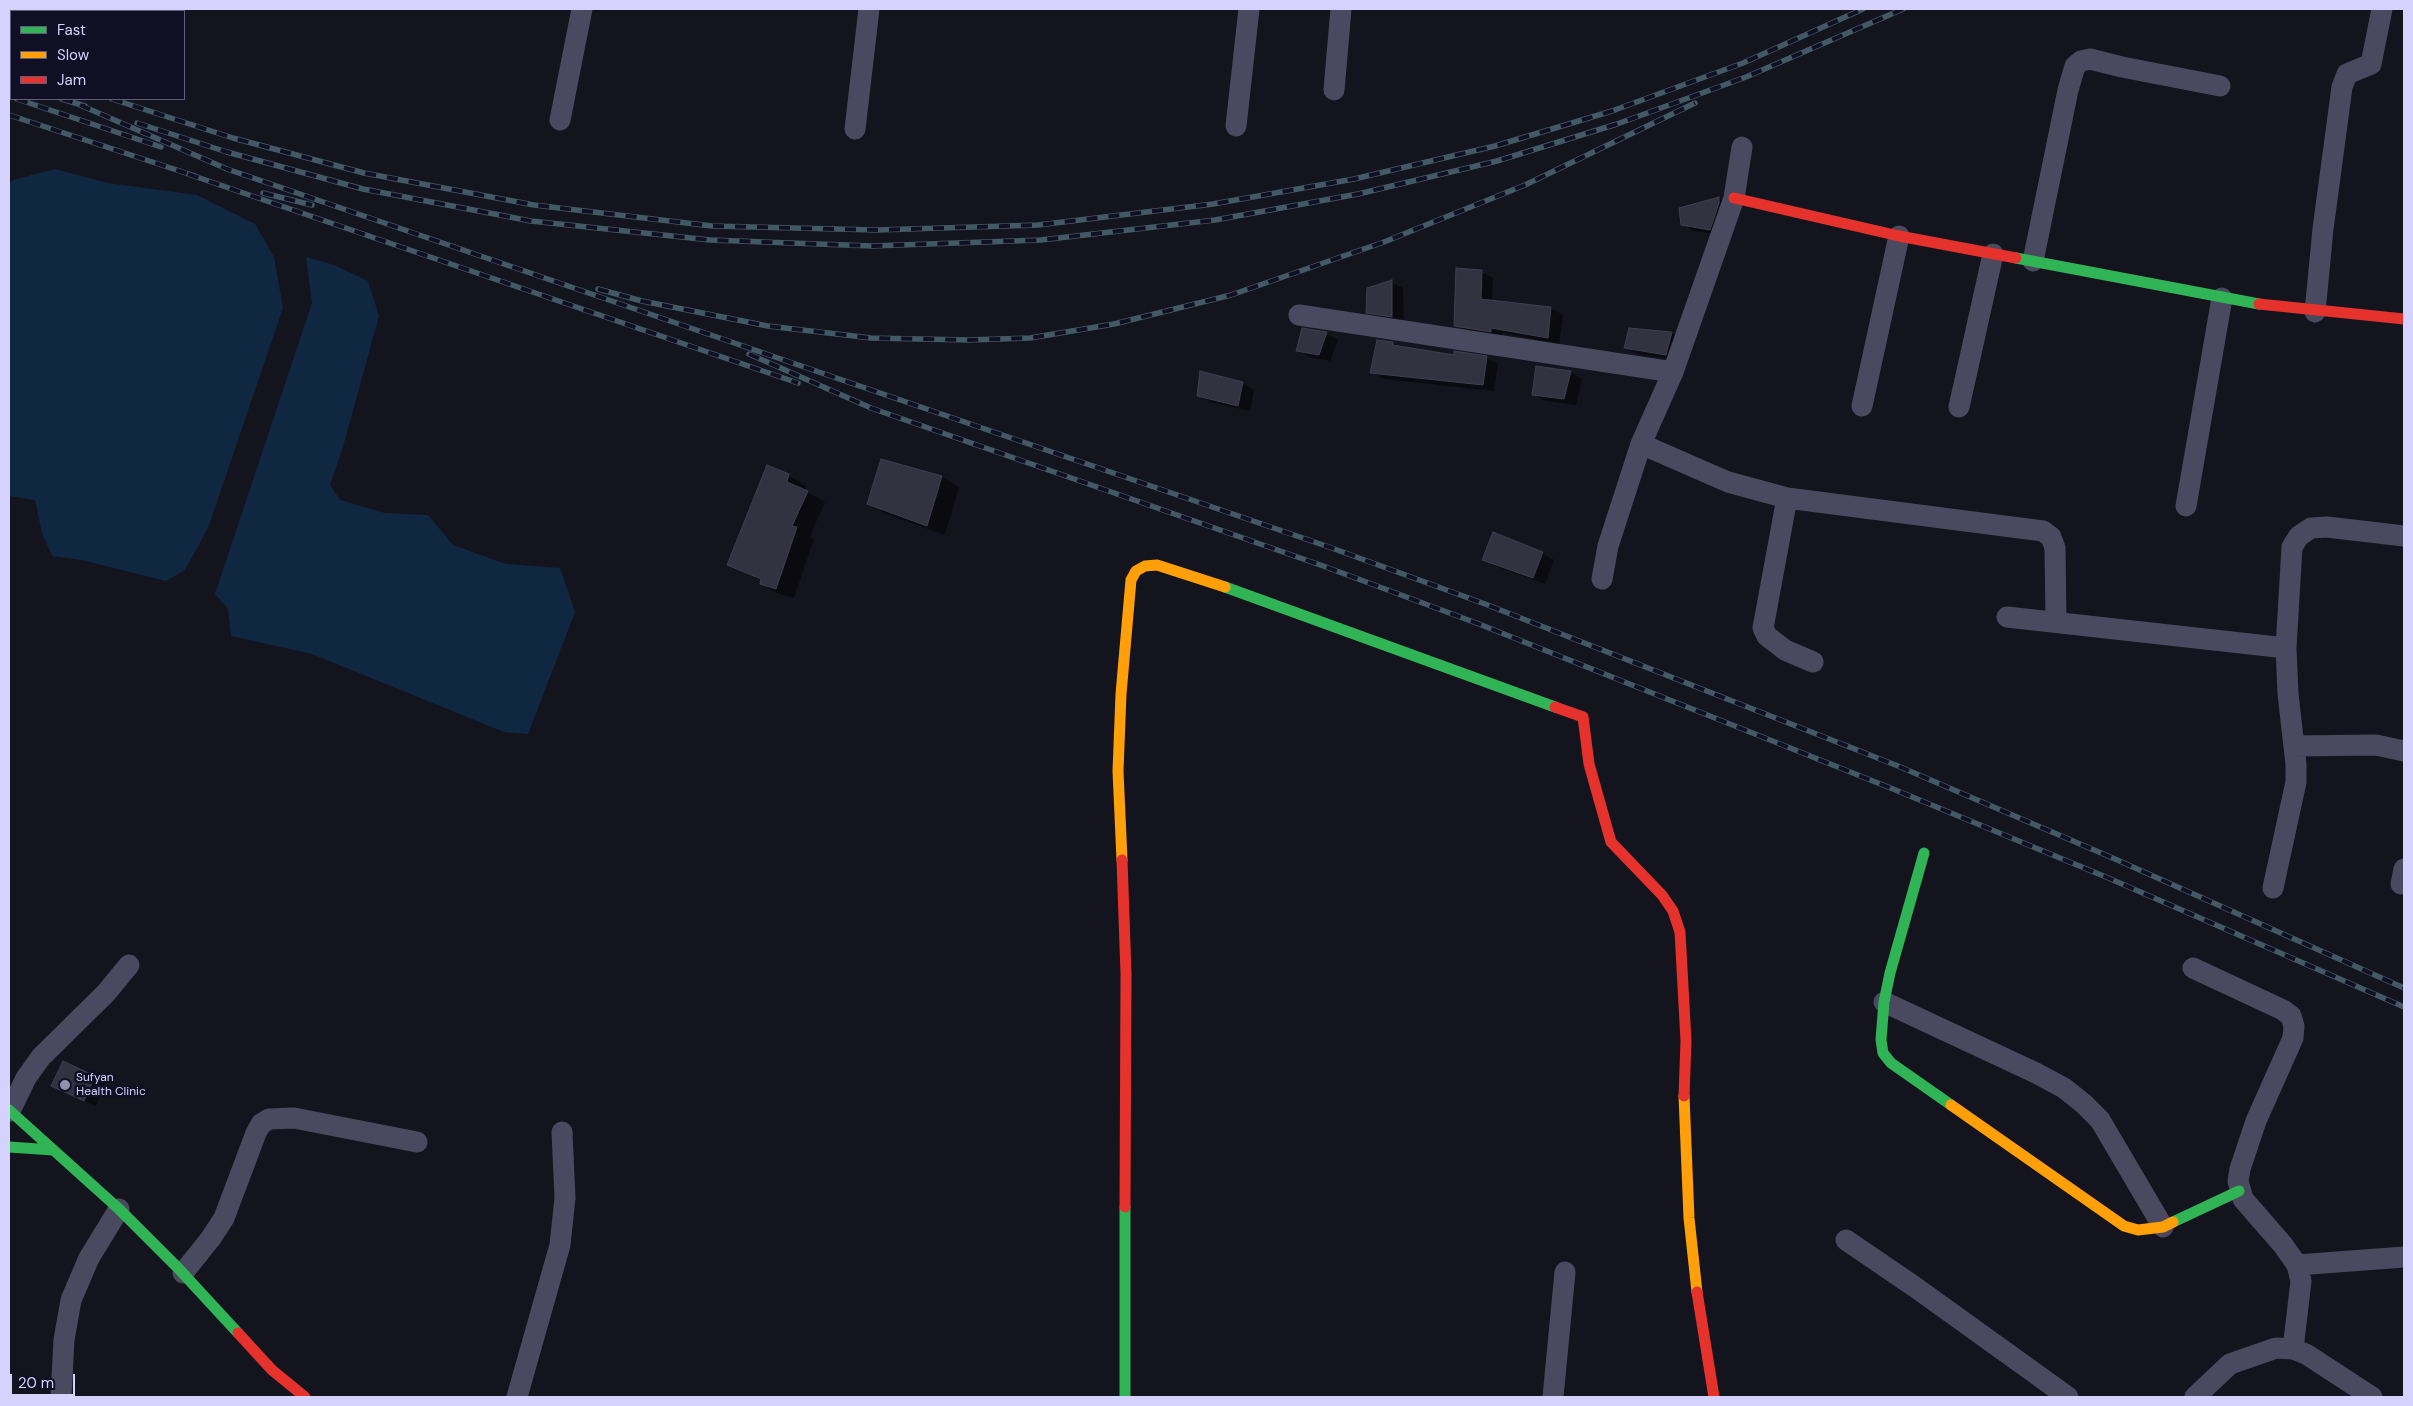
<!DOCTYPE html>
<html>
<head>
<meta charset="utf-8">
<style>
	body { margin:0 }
	#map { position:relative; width:2413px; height:1406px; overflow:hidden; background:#14141e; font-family:"DM Sans",sans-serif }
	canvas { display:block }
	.frame { position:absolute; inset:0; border:10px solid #d5d3fd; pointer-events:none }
	.legend { position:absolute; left:10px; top:10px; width:175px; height:90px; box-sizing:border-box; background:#110f23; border:1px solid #5f5d7a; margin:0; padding:6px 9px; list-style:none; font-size:15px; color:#d5d3fd }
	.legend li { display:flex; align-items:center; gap:10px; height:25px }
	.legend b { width:25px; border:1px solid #5f5d7a }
	.scale { position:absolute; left:10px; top:1374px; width:65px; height:22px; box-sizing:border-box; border:2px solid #d5d3fd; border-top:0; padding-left:6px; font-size:15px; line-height:18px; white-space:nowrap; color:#d5d3fd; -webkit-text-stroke:4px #110f23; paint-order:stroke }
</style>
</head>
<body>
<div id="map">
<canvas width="2413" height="1406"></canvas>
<div class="frame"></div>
<ul class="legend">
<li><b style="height:6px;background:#30b455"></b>Fast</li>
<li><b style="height:6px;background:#ff9f0a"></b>Slow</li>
<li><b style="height:6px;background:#e5322d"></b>Jam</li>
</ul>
<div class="scale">20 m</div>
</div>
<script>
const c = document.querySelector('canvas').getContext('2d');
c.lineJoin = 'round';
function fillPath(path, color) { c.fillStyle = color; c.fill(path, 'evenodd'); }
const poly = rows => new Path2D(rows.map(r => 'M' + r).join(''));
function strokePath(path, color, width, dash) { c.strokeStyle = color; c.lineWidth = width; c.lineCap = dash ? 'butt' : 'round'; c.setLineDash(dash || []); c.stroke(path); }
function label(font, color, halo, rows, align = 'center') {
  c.font = font + ' "DM Sans",sans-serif'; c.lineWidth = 5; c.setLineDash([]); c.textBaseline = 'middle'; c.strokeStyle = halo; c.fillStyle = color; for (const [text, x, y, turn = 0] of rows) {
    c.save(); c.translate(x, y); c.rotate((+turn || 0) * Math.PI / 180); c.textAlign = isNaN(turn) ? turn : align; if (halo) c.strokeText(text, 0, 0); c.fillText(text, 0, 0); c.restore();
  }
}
fillPath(poly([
	[55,169,108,183,197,195,255,224,274,257,283,308,208,528,185,570,166,581,82,560,52,556,42,533,35,500,9,496,9,183,13,180],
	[306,257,334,265,368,281,379,316,343,447,330,485,340,500,385,513,428,515,453,545,506,564,560,568,575,612,528,734,504,732,312,654,231,636,228,609,215,594,312,303]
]), '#102742');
fillPath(poly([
	[1719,198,1730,205,1721,235,1694,231,1682,224],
	[1481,272,1493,278,1492,301,1551,308,1563,315,1559,344,1503,333,1502,337,1467,332,1456,325],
	[1391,282,1403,288,1404,322,1379,319,1367,312],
	[1326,333,1338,340,1330,361,1309,357,1297,350],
	[1672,333,1683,339,1677,360,1637,354,1625,348],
	[1393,343,1399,347,1455,356,1487,358,1498,364,1494,391,1383,379,1372,372],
	[1571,372,1582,379,1576,405,1545,401,1533,394],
	[1201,373,1243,383,1254,390,1250,411,1210,402,1199,396],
	[789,476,806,486,805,491,825,502,810,536,814,539,794,598,779,594,761,584,762,581,729,565],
	[942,477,959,487,945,535,886,514,869,504],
	[1542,553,1554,560,1545,584,1495,566,1483,559],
	[63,1063,106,1084,96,1106,64,1092]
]), '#0007');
const building = poly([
	[1719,197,1719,203,1710,230,1681,225,1679,208,1719,197],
	[1456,268,1482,270,1481,299,1551,307,1548,338,1491,328,1491,332,1454,326,1456,268],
	[1392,280,1392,317,1366,313,1367,288,1392,280],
	[1302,328,1327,332,1319,355,1296,351,1302,328],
	[1629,328,1672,332,1666,355,1624,348,1629,328],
	[1377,340,1393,342,1393,345,1454,355,1454,351,1487,356,1483,385,1370,373,1377,340],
	[1536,366,1571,371,1564,399,1532,395,1536,366],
	[1200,371,1243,382,1238,406,1197,396,1200,371],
	[881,459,942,476,927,526,867,504,881,459],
	[767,465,789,474,787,482,808,491,792,526,797,527,776,589,760,584,761,579,727,565,767,465],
	[1493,532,1543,552,1533,578,1482,560,1493,532],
	[63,1061,95,1076,84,1101,51,1086,63,1061]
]);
fillPath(building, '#323240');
strokePath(building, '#403e51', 1);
strokePath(poly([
	[1334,90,1341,9],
	[560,120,582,9],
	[1236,126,1249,9],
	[855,129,869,9],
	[2033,261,2068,90,2075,66,2081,61,2090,59,2122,67,2220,86],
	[2315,312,2323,229,2342,87,2347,74,2371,64,2382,9],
	[1299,315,1673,372],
	[1862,406,1899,236],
	[1959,407,1993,254],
	[1641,444,1728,482,1787,498,2043,531,2051,537,2055,548,2056,622],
	[1787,498,1763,628,1767,636,1785,650,1813,662],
	[2186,506,2222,298],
	[1602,579,1608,546,1641,444,1673,372,1734,198,1742,147],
	[2007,617,2286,648],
	[2294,746,2376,745,2404,751],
	[2401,884,2404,869],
	[2273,888,2296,782,2296,764,2288,694,2286,648,2292,547,2299,536,2311,528,2327,527,2404,536],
	[2193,968,2283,1010,2291,1016,2294,1026,2293,1038,2256,1121,2240,1169,2238,1181,2243,1199,2283,1245,2297,1265,2301,1281,2293,1349],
	[1884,1002,2036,1073,2064,1088,2084,1104,2100,1120,2163,1227],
	[10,1111,26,1078,41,1057,106,993,129,965],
	[1846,1240,1915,1287,2068,1397],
	[2297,1265,2404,1257],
	[183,1273,211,1238,224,1218,256,1133,261,1124,269,1119,294,1118,417,1142],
	[61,1397,64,1340,71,1300,89,1258,119,1209],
	[517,1397,560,1245,565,1198,562,1132],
	[1553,1397,1565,1272],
	[2195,1397,2230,1364,2276,1348,2293,1349,2306,1354,2372,1397]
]), '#494a5f', 21);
strokePath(poly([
	[2016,258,2259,304],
	[1225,587,1555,707],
	[1924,853,1890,973,1884,1002,1881,1040,1883,1053,1891,1063,1951,1105],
	[9,1110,119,1209,178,1268,238,1333],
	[9,1147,53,1150],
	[2173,1222,2239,1191],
	[1125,1397,1125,1207]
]), '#30b455', 11);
strokePath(poly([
	[1122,860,1118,771,1121,694,1131,580,1136,571,1145,566,1157,565,1225,587],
	[1684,1096,1689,1218,1697,1292],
	[1951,1105,2124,1226,2138,1230,2163,1227,2173,1222]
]), '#ff9f0a', 11);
strokePath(poly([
	[1734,198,1899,236,2016,258],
	[2259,304,2404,319],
	[1555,707,1583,717,1589,764,1611,842,1662,895,1673,911,1680,932,1686,1041,1684,1096],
	[1122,860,1126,974,1125,1207],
	[1697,1292,1714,1397],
	[238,1333,272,1370,305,1397]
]), '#e5322d', 11);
const rail = poly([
	[9,63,11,64],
	[9,81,11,82],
	[17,99,161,147],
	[62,99,85,106],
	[112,99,233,138,364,173,534,205,712,226,877,230,1038,225,1213,204,1354,179,1495,146,1612,111,1743,63,1863,9],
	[80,105,227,169,1329,547,1485,604,1898,766,2115,859,2404,988],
	[9,115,195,176],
	[137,123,227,152,363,189,531,221,710,240,872,246,1041,240,1215,220,1358,194,1497,161,1617,124,1746,77,1903,9],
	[188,174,798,383],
	[263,193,312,205],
	[598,289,642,301,768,326,871,338,968,340,1030,338,1114,324,1231,295,1384,242,1525,185,1695,103],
	[749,354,871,408,1326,567,1479,624,1893,789,2106,877,2404,1007]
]);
strokePath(rail, '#425a66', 5.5);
strokePath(rail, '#110f23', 4, [11]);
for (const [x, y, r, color] of [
	[65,1085,6,"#9190af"]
]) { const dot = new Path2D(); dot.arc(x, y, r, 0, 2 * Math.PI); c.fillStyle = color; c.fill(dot); strokePath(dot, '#110f23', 2); }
label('12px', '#d5d3fd', '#110f23', [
	["Sufyan",76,1078],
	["Health Clinic",76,1092]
], 'left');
</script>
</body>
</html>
